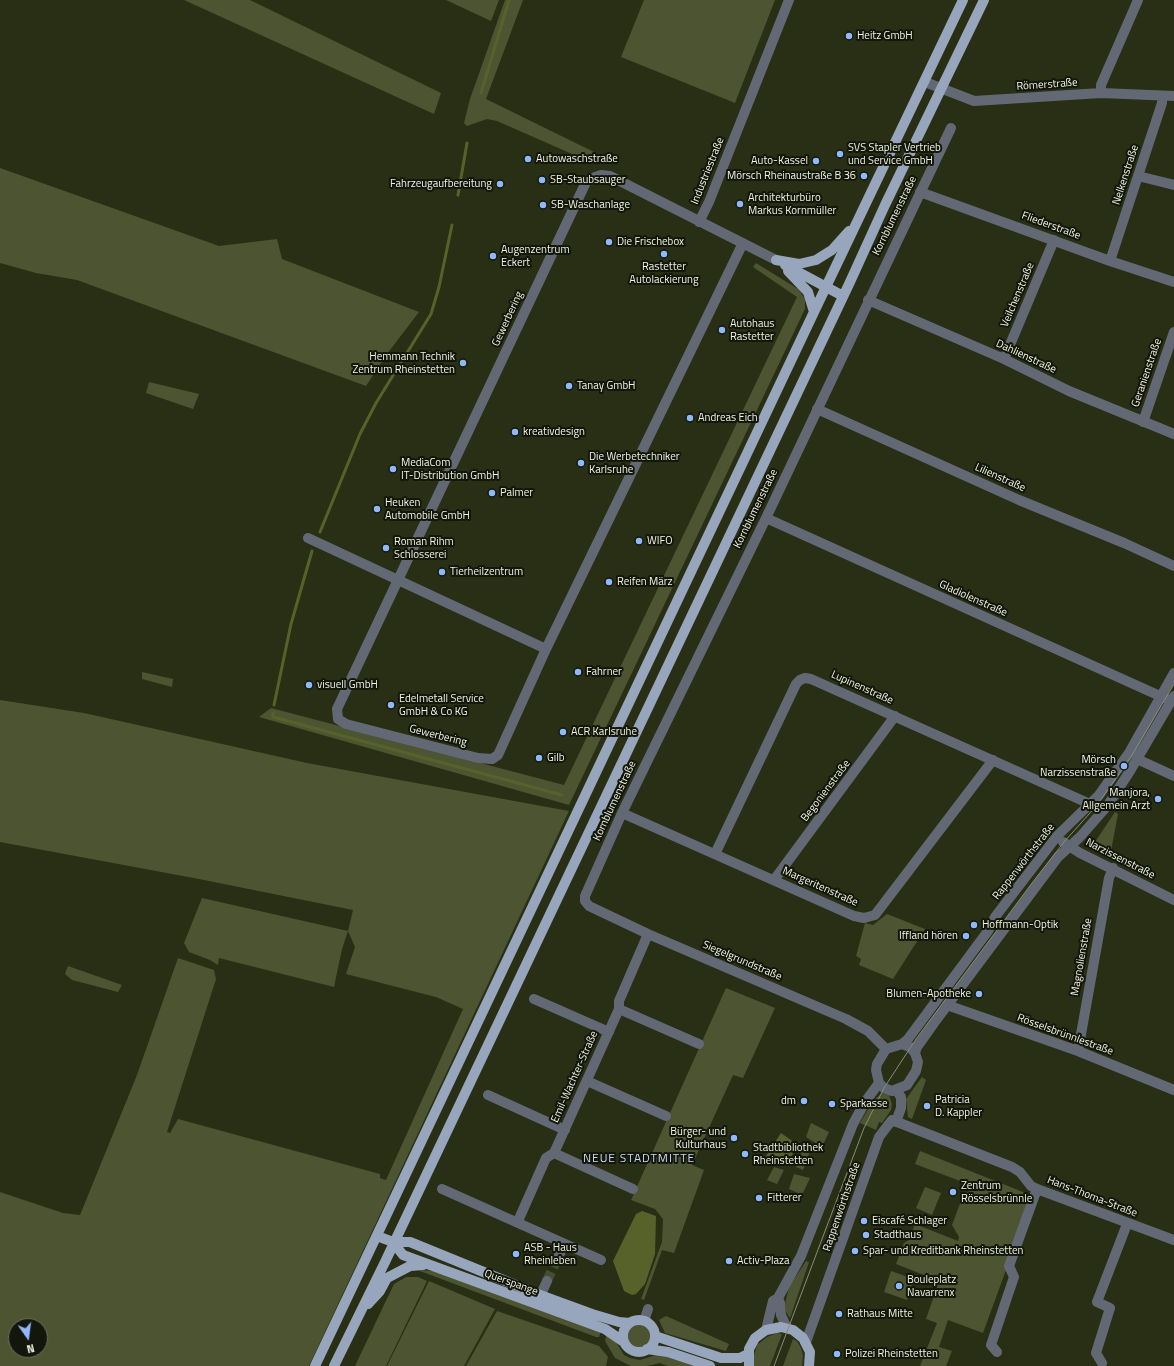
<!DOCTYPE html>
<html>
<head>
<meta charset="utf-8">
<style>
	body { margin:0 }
	#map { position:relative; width:1174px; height:1366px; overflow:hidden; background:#292f14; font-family:"Titillium Web",sans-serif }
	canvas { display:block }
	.north { position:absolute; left:8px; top:1318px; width:40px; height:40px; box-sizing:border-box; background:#13160a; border:1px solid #6b6f61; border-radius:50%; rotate:166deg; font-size:11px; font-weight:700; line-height:16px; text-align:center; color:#f0f4e3 }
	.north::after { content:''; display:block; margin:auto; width:14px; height:18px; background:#90b8fd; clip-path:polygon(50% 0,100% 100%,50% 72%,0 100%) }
</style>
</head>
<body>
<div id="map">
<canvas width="1174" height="1366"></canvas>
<div class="north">N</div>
</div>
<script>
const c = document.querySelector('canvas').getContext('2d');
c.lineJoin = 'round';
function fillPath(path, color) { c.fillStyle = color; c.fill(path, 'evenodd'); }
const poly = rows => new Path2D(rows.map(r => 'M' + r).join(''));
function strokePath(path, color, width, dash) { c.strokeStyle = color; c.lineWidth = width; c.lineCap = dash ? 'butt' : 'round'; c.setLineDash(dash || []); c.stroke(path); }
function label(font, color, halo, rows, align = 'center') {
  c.font = font + ' "Titillium Web",sans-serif'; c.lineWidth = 4; c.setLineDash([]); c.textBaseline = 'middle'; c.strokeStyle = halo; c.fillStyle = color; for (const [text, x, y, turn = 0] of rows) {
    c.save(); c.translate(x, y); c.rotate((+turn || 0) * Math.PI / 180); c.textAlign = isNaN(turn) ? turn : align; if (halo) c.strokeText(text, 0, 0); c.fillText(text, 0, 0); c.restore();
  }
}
fillPath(poly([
	[184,0,250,0,441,93,434,114],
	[446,0,499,0,491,21],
	[505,0,523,0,486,99,594,152,588,161,497,121,487,119,467,126,464,123,470,99],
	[644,0,775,0,735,103,621,57],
	[0,168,219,246,277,239,282,259,419,312,387,354,366,386,77,280,36,273,0,263],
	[756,263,798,289,805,299,805,309,569,805,259,717,271,708,564,785,797,297,753,267],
	[149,382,199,394,193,409,146,393],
	[142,672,173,679,172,687,142,679],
	[0,700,84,713,307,763,569,811,309,1366,0,1366,0,1192,63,1213,80,1215,137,1075,178,958,214,970,216,979,167,1132,170,1133,178,1119,380,1174,380,1178,386,1180,463,1009,436,997,346,974,355,947,348,931,342,949,334,987,219,958,218,965,210,960,189,952,184,943,202,898,348,931,353,910,199,879,0,842],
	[16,1326,40,1326,40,1350,16,1350],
	[1115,812,1118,814,1111,851,1095,842],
	[887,914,925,929,893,979,859,965,861,959,856,956,865,923,873,925],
	[68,966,122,985,118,992,72,980,65,974],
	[726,988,775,1008,743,1078,733,1075,692,1165,704,1170,674,1253,662,1250,644,1300,641,1299,662,1242,663,1219,655,1209,631,1200],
	[922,1077,926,1080,912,1119,908,1117,906,1099],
	[882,1093,889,1095,892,1104,891,1110,882,1123,879,1122,876,1130,860,1123,872,1102],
	[811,1123,829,1132,822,1147,806,1137],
	[803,1146,811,1149,803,1170,796,1167],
	[920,1151,1033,1196,983,1333,948,1320,939,1347,952,1351,946,1366,920,1366,937,1323,926,1319,939,1281,896,1264,904,1243,909,1240,915,1224,958,1241,959,1237,952,1225,964,1193,974,1190,976,1187,915,1164],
	[774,1167,784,1170,777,1184,767,1180],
	[794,1174,810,1178,802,1195,789,1189],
	[925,1187,941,1193,932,1215,916,1208],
	[806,1261,809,1262,790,1318,786,1312,785,1304,789,1287],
	[420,1270,434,1271,601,1331,599,1337,596,1337,420,1271],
	[891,1271,914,1279,907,1300,884,1292],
	[406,1277,418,1277,427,1281,386,1366,355,1366,394,1284],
	[429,1281,495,1309,464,1366,387,1366],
	[497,1311,599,1346,608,1357,606,1366,466,1366],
	[666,1316,729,1344,726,1351,665,1333,659,1320],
	'628 1336a11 11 0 1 1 22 0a11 11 0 1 1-22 0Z',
	[607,1333,616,1342,624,1355,630,1358,640,1360,659,1354,702,1366,668,1366,660,1363,647,1366,631,1366,615,1358,605,1341],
	[777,1333,782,1334,770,1366,754,1366,754,1355,757,1345,767,1337],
	[793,1339,797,1341,801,1348,803,1355,802,1366,783,1366]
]), '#4d5431');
fillPath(poly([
	[781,1133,798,1145,787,1164,770,1161,766,1156],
	[642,1211,656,1216,655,1254,645,1284,636,1294,632,1295,624,1291,613,1261,636,1214]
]), '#57622b');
strokePath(poly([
	[481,93,509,0],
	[458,195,467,143],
	[320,532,360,434,376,403,431,314,439,287,452,225],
	[274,705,291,624,312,551],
	[273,713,273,717,562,795]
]), '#57622b', 3);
strokePath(poly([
	[547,1281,557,1259]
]), '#474d33', 10, [10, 5]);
strokePath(poly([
	[925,82,974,101,1101,93,1174,96],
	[1101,93,1101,85,1138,0],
	[1138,176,1174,185],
	[920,192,1110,261,1174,282],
	[699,222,709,202,789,0],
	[743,243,546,649,498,755,492,759,478,758,346,724,338,719,337,709,587,180,601,175,610,176,776,260],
	[1110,261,1162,103,1162,96],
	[868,300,1004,359,1069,391,1174,434],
	[1004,359,1054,240],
	[817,409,1019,500,1124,543,1174,566],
	[1143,422,1174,332],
	[766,518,1171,701],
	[308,538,546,649],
	[1137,759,1174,776],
	[622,813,854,916,864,918,875,915,993,760],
	[1063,842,1080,853,1174,900],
	[715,854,796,684,800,680,805,678,811,679,1090,804],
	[774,880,895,716],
	[534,999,609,1032],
	[947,1005,1078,1051,1174,1090],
	[619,1009,699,1044],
	[902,1044,908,1039,988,931,995,917,1057,836,1099,795,1129,753,1174,673],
	[902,1044,910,1047,915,1053,918,1062,916,1071,907,1085,892,1091,884,1088,879,1083,876,1070,877,1064,886,1049,902,1044],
	[886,1049,868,1031,846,1019,648,934,589,906,585,901,585,896,622,813,766,518,951,128],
	[1078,1051,1109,878,1113,868],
	[915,1053,917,1047,934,1023,1058,857,1080,837,1108,805,1130,771,1174,696],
	[587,1081,666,1116],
	[488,1095,565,1130],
	[896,1122,901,1108,901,1097,896,1090],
	[554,1153,633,1189],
	[442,1189,601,1260],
	[522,1225,518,1221,546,1158,554,1153,619,1009,619,1001,648,934],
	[557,1259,565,1244],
	[778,1298,780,1303,781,1315,787,1328],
	[537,1303,547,1281],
	[644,1321,648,1309],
	[766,1330,773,1301,778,1298,801,1256,853,1124,865,1102,879,1083],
	[806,1342,879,1137,892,1120,1012,1167,1020,1172,1031,1186,1037,1189,1174,1240],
	[997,1352,991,1345,1014,1277,1009,1266,1037,1189],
	[1102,1363,1096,1353,1110,1308,1097,1302,1127,1224]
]), '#626975', 10);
strokePath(poly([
	[776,260,799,264,816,260,832,250,849,231],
	[785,265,843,296],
	[788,271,808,292,814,312],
	[377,1236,393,1242,410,1242,540,1295,592,1314,619,1322,630,1323],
	[393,1242,403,1255,605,1329,624,1342],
	[368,1304,380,1291,387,1278,410,1266,423,1265],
	'623 1336a16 16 0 1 1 32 0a16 16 0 1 1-32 0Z',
	[655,1336,721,1358,740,1358,748,1354],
	[647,1349,668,1352,710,1366],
	[315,1366,814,312,963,0],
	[334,1366,385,1262,850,282,885,205,984,0],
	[749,1366,749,1349,755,1338,766,1330,781,1327,793,1330,803,1338,810,1352,809,1366]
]), '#98a6bd', 10);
strokePath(poly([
	[774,1366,864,1128,884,1088,916,1039,1032,883,1064,842,1098,804,1132,755,1174,684]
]), '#888d77', 1);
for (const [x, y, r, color] of [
	[849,36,4,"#90b8fd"],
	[840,154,4,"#90b8fd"],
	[528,159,4,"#90b8fd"],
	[816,161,4,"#90b8fd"],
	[864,176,4,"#90b8fd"],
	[542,180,4,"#90b8fd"],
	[500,184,4,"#90b8fd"],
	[740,204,4,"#90b8fd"],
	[543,205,4,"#90b8fd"],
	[609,242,4,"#90b8fd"],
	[664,254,4,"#90b8fd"],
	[493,256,4,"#90b8fd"],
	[722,330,4,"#90b8fd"],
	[463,363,4,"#90b8fd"],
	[569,386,4,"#90b8fd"],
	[690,418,4,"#90b8fd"],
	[515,432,4,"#90b8fd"],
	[581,463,4,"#90b8fd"],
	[393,469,4,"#90b8fd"],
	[492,493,4,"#90b8fd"],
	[377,509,4,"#90b8fd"],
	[639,541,4,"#90b8fd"],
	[386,548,4,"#90b8fd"],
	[442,572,4,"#90b8fd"],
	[609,582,4,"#90b8fd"],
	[578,672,4,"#90b8fd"],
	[309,685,4,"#90b8fd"],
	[391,705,4,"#90b8fd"],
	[563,732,4,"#90b8fd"],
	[539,758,4,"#90b8fd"],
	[1124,766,4,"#90b8fd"],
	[1158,799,4,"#90b8fd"],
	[974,925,4,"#90b8fd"],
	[966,936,4,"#90b8fd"],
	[979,994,4,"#90b8fd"],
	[804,1101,4,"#90b8fd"],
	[832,1104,4,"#90b8fd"],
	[927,1106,4,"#90b8fd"],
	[734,1138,4,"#90b8fd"],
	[745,1154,4,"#90b8fd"],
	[953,1192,4,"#90b8fd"],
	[759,1198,4,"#90b8fd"],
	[864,1221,4,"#90b8fd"],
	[866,1235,4,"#90b8fd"],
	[855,1251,4,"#90b8fd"],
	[516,1254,4,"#90b8fd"],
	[729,1261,4,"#90b8fd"],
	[899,1286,4,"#90b8fd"],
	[839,1314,4,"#90b8fd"],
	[837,1354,4,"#90b8fd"]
]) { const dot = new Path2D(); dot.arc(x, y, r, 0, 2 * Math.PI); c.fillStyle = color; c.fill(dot); strokePath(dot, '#13160a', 1.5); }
label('11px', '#f0f4e3', '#13160a', [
	["Heitz GmbH",857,36],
	["SVS Stapler Vertrieb",848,148],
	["und Service GmbH",848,161],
	["Autowaschstraße",536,159],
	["Auto-Kassel",808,161,"right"],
	["Mörsch Rheinaustraße B 36",856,176,"right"],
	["SB-Staubsauger",550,180],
	["Fahrzeugaufbereitung",492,184,"right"],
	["Architekturbüro",748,198],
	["Markus Kornmüller",748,211],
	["SB-Waschanlage",551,205],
	["Die Frischebox",617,242],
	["Augenzentrum",501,250],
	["Eckert",501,263],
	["Rastetter",664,267,"center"],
	["Autolackierung",664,280,"center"],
	["Autohaus",730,324],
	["Rastetter",730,337],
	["Hemmann Technik",455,357,"right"],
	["Zentrum Rheinstetten",455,370,"right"],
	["Tanay GmbH",577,386],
	["Andreas Eich",698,418],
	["kreativdesign",523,432],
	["Die Werbetechniker",589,457],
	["Karlsruhe",589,470],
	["MediaCom",401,463],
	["IT-Distribution GmbH",401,476],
	["Palmer",500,493],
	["Heuken",385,503],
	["Automobile GmbH",385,516],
	["WIFO",647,541],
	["Roman Rihm",394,542],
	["Schlosserei",394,555],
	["Tierheilzentrum",450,572],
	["Reifen März",617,582],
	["Fahrner",586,672],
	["visuell GmbH",317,685],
	["Edelmetall Service",399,699],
	["GmbH & Co KG",399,712],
	["ACR Karlsruhe",571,732],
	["Gilb",547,758],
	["Mörsch",1116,760,"right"],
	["Narzissenstraße",1116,773,"right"],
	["Manjora,",1150,793,"right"],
	["Allgemein Arzt",1150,806,"right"],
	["Hoffmann-Optik",982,925],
	["Iffland hören",958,936,"right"],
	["Blumen-Apotheke",971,994,"right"],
	["Patricia",935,1100],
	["D. Kappler",935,1113],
	["dm",796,1101,"right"],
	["Sparkasse",840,1104],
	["Bürger- und",726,1132,"right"],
	["Kulturhaus",726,1145,"right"],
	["Stadtbibliothek",753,1148],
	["Rheinstetten",753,1161],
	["Zentrum",961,1186],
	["Rösselsbrünnle",961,1199],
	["Fitterer",767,1198],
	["Eiscafé Schlager",872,1221],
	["Stadthaus",874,1235],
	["ASB - Haus",524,1248],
	["Rheinleben",524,1261],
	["Spar- und Kreditbank Rheinstetten",863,1251],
	["Activ-Plaza",737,1261],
	["Bouleplatz",907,1280],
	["Navarrenx",907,1293],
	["Rathaus Mitte",847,1314],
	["Polizei Rheinstetten",845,1354]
], 'left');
label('11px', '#f0f4e3', '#13160a', [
	["Römerstraße",1047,85,-4],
	["Industriestraße",708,171,-68],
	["Nelkenstraße",1126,175,-72],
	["Kornblumenstraße",895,216,-64],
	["Fliederstraße",1051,226,20],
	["Veilchenstraße",1018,295,-67],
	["Gewerbering",508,319,-65],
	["Dahlienstraße",1026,357,25],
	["Geranienstraße",1147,373,-71],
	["Lilienstraße",1000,478,24],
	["Kornblumenstraße",756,509,-64],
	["Gladiolenstraße",973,599,24],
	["Lupinenstraße",862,688,24],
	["Gewerbering",438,736,14],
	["Begonienstraße",826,791,-53],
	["Kornblumenstraße",615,801,-65],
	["Narzissenstraße",1120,859,27],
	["Rappenwörthstraße",1024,862,-52],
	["Margeritenstraße",820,887,24],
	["Magnolienstraße",1082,957,-80],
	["Siegelgrundstraße",742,961,23],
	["Rösselsbrünnlestraße",1065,1035,20],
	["Emil-Wachter-Straße",575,1077,-66],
	["Hans-Thoma-Straße",1092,1197,21],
	["Rappenwörthstraße",842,1207,-71],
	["Querspange",511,1283,20]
]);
c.letterSpacing = '1px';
label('12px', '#cad9f3', '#13160a', [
	["NEUE STADTMITTE",639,1159]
]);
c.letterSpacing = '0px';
</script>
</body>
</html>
